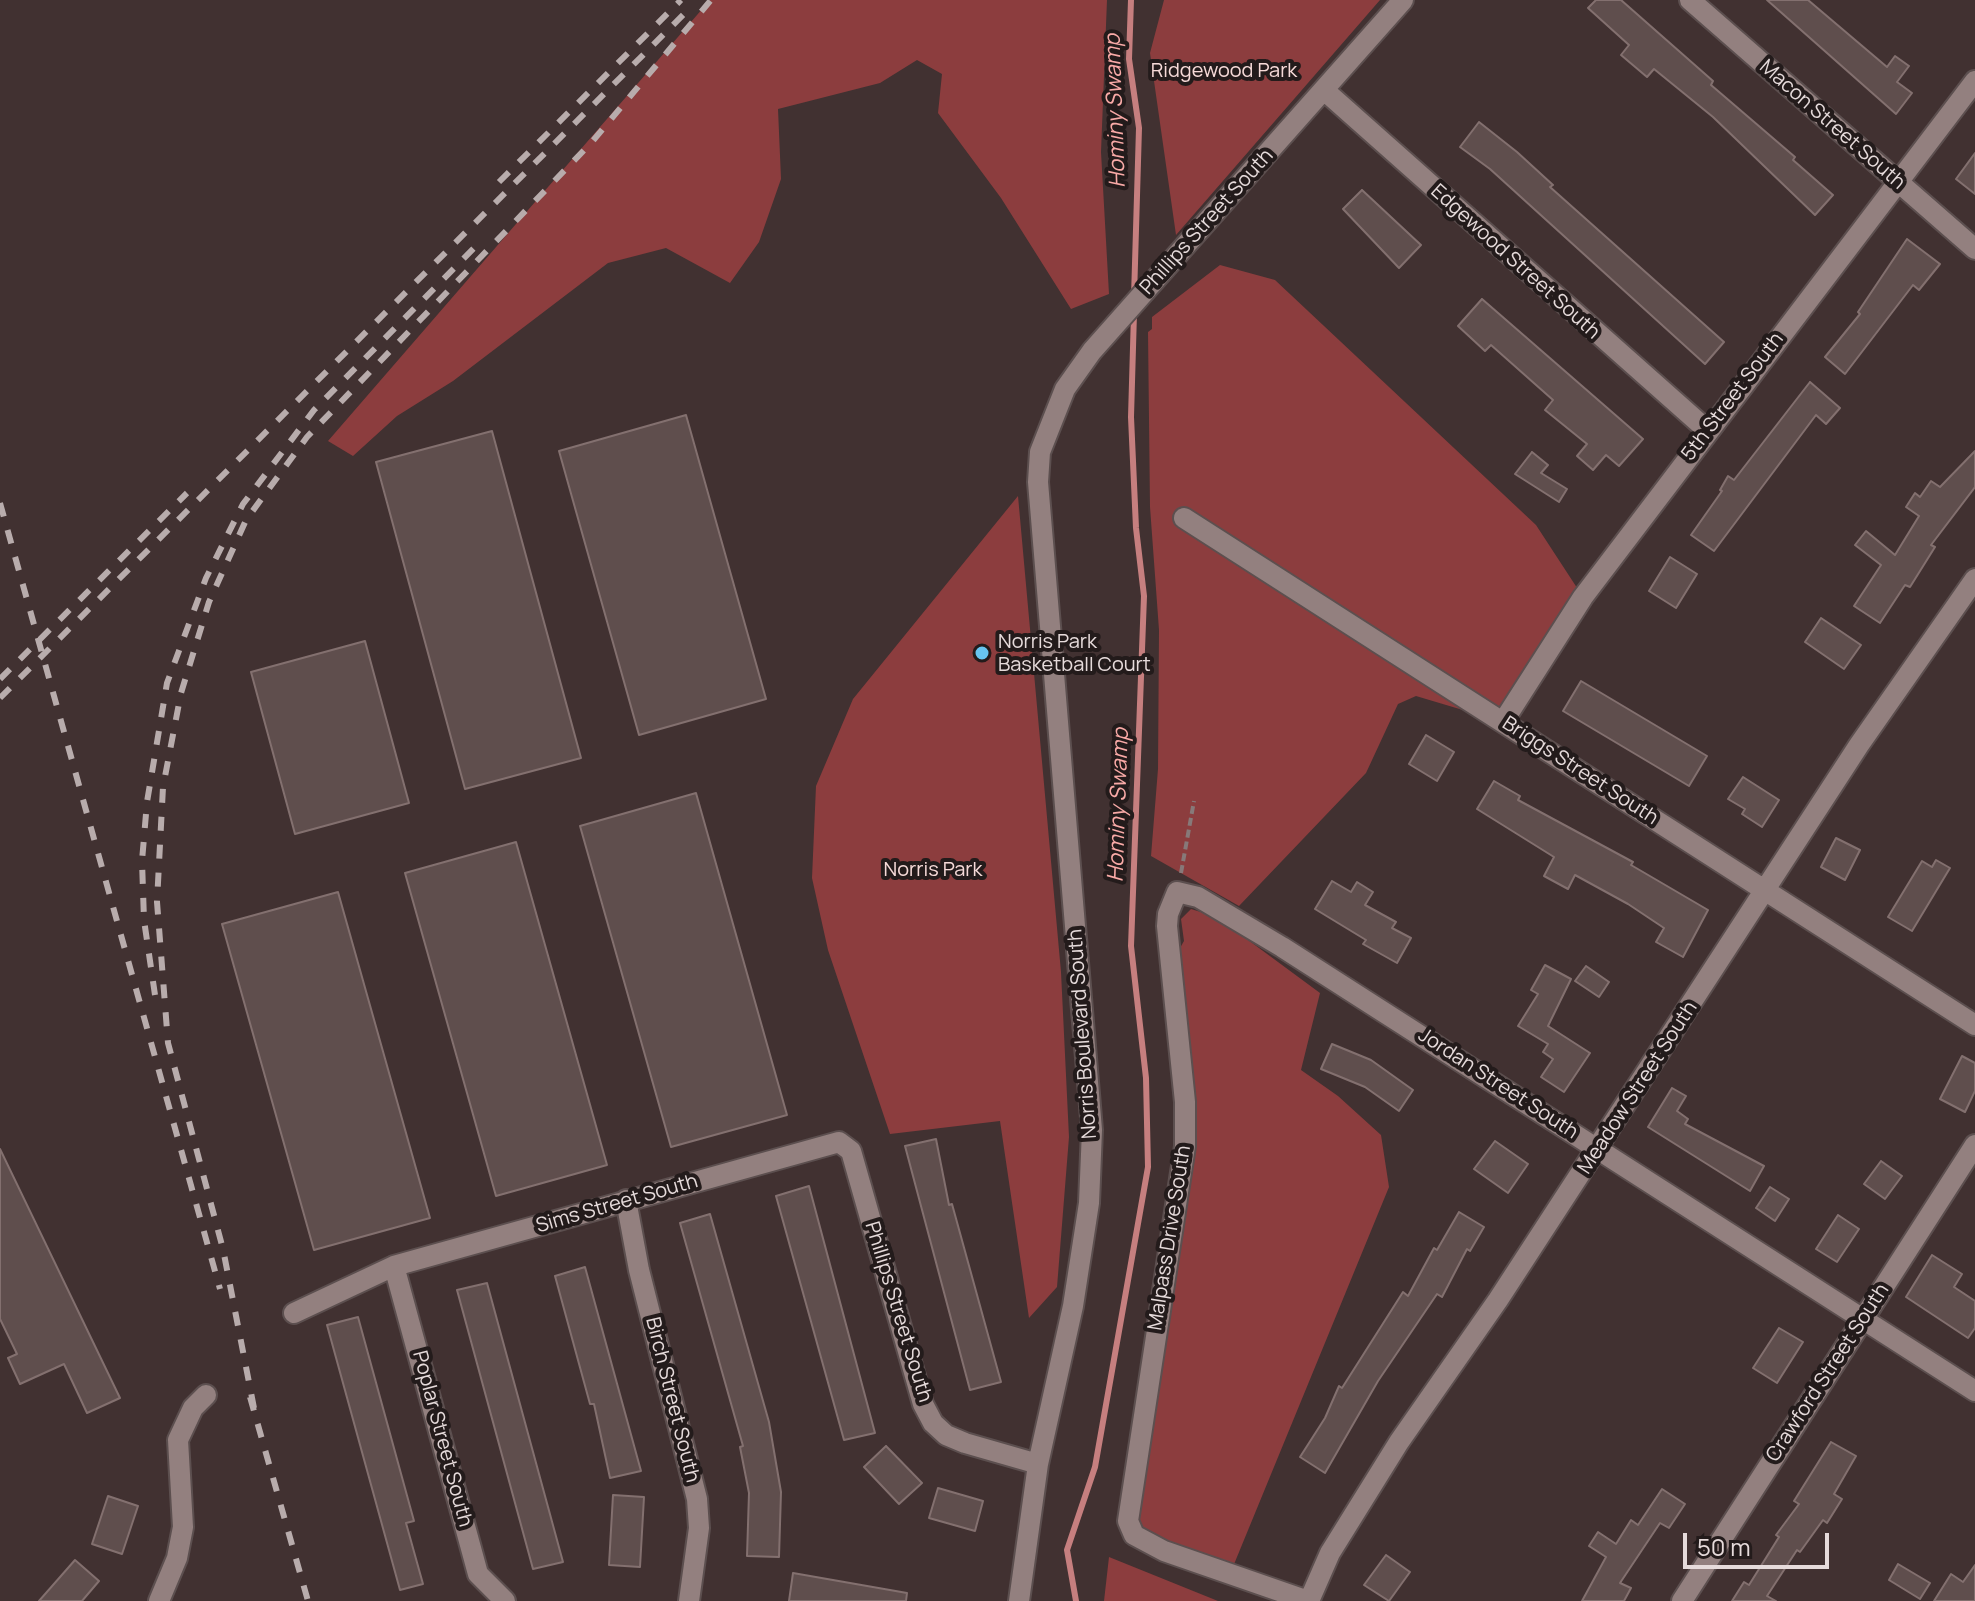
<!DOCTYPE html>
<html>
<head>
<meta charset="utf-8">
<style>
	body { margin:0 }
	#map { position:relative; width:1975px; height:1601px; overflow:hidden; background:#413131; font-family:Manrope,sans-serif }
	canvas { display:block }
	.scale { position:absolute; left:1683px; top:1533px; width:146px; height:36px; box-sizing:border-box; border:4px solid #e6dbdb; border-top:0; padding-left:10px; font-size:24px; line-height:28px; white-space:nowrap; color:#e6dbdb; -webkit-text-stroke:6px #231b1b; paint-order:stroke }
</style>
</head>
<body>
<div id="map">
<canvas width="1975" height="1601"></canvas>
<div class="scale">50 m</div>
</div>
<script>
const c = document.querySelector('canvas').getContext('2d');
c.lineJoin = 'round';
function fillPath(path, color) { c.fillStyle = color; c.fill(path, 'evenodd'); }
const poly = rows => new Path2D(rows.map(r => 'M' + r).join(''));
function strokePath(path, color, width, dash) { c.strokeStyle = color; c.lineWidth = width; c.lineCap = dash ? 'butt' : 'round'; c.setLineDash(dash || []); c.stroke(path); }
function label(font, color, halo, rows, align = 'center') {
  c.font = font + ' Manrope,sans-serif'; c.lineWidth = 8; c.setLineDash([]); c.textBaseline = 'middle'; c.strokeStyle = halo; c.fillStyle = color; for (const [text, x, y, turn = 0] of rows) {
    c.save(); c.translate(x, y); c.rotate((+turn || 0) * Math.PI / 180); c.textAlign = isNaN(turn) ? turn : align; if (halo) c.strokeText(text, 0, 0); c.fillText(text, 0, 0); c.restore();
  }
}
fillPath(poly([
	[710,0,1107,0,1101,152,1109,294,1071,309,1001,198,938,113,942,74,917,60,880,83,778,109,781,179,759,242,730,283,666,248,608,263,453,381,397,416,353,456,328,441],
	[1164,0,1380,0,1176,235,1150,53],
	[1220,265,1275,280,1536,525,1583,597,1503,722,1416,696,1398,704,1366,773,1239,906,1151,856,1158,769,1159,630,1150,507,1148,332,1152,329,1152,317],
	[1018,496,1061,972,1069,1137,1057,1287,1029,1318,1000,1121,890,1134,828,950,812,878,816,786,853,699],
	[1191,909,1217,917,1320,993,1301,1070,1338,1096,1381,1135,1389,1187,1230,1574,1140,1540,1131,1489,1185,1135,1180,948,1184,941,1181,919],
	[1109,1557,1218,1601,1104,1601]
]), '#8c3d3e');
strokePath(poly([
	[1131,0,1129,59,1139,128,1134,297],
	[1076,1601,1067,1550,1095,1467,1148,1167,1146,1078,1131,946,1144,596,1136,528,1131,417,1134,313]
]), '#c67f7f', 6);
const building = poly([
	[1596,0,1621,0,1713,81,1711,85,1795,157,1793,160,1833,195,1815,215,1713,117,1654,69,1647,77,1621,55,1629,45,1588,8,1596,0],
	[1767,0,1808,0,1887,67,1895,56,1909,66,1897,82,1912,93,1896,114,1767,0],
	[1479,122,1517,152,1553,185,1550,187,1724,342,1705,364,1490,169,1460,147,1479,122],
	[1975,153,1975,194,1956,179,1975,153],
	[1362,190,1421,245,1399,268,1343,209,1362,190],
	[1907,239,1940,264,1919,290,1913,285,1845,374,1825,357,1860,314,1858,312,1907,239],
	[1482,299,1643,439,1619,466,1606,455,1593,470,1577,456,1587,444,1545,410,1553,400,1491,345,1485,351,1458,326,1482,299],
	[1810,382,1840,408,1826,424,1816,415,1714,551,1691,535,1722,491,1720,490,1728,476,1734,480,1810,382],
	[686,415,766,699,639,735,559,451,686,415],
	[492,431,581,758,465,789,376,462,492,431],
	[1975,451,1975,487,1931,545,1935,547,1910,587,1905,585,1880,623,1854,606,1881,565,1855,545,1866,531,1895,555,1919,516,1906,507,1915,493,1920,497,1931,481,1940,487,1975,451],
	[1532,452,1548,465,1541,473,1567,489,1559,502,1515,474,1532,452],
	[1670,557,1697,574,1676,608,1649,591,1670,557],
	[1821,618,1861,645,1844,669,1805,642,1821,618],
	[365,641,409,803,295,834,251,672,365,641],
	[1581,681,1707,756,1689,786,1563,711,1581,681],
	[1426,735,1454,752,1437,781,1409,764,1426,735],
	[1743,777,1779,800,1762,827,1742,814,1745,809,1728,799,1743,777],
	[1494,781,1520,796,1518,800,1633,862,1631,865,1708,910,1683,957,1656,942,1664,928,1628,904,1575,875,1568,889,1544,876,1554,857,1477,809,1494,781],
	[696,793,787,1115,671,1147,580,826,696,793],
	[1836,838,1860,850,1845,880,1821,867,1836,838],
	[516,842,607,1165,496,1196,405,873,516,842],
	[1936,860,1950,868,1912,931,1888,917,1922,861,1932,867,1936,860],
	[1332,881,1351,892,1357,882,1373,892,1365,905,1396,922,1392,928,1411,938,1397,963,1363,944,1366,940,1315,909,1332,881],
	[338,892,430,1218,314,1250,222,924,338,892],
	[1545,965,1571,979,1548,1026,1590,1053,1564,1092,1541,1077,1553,1059,1543,1052,1548,1044,1518,1026,1538,994,1531,990,1545,965],
	[1586,966,1609,982,1599,997,1575,981,1586,966],
	[1332,1044,1371,1060,1413,1090,1399,1111,1365,1087,1321,1069,1332,1044],
	[1962,1056,1975,1063,1975,1091,1965,1112,1940,1099,1962,1056],
	[1672,1088,1686,1096,1677,1111,1688,1119,1685,1124,1764,1166,1750,1191,1648,1127,1672,1088],
	[936,1139,949,1205,952,1204,1001,1382,970,1390,905,1146,936,1139],
	[1495,1141,1528,1164,1508,1193,1474,1169,1495,1141],
	[0,1149,120,1398,87,1413,64,1364,20,1384,8,1358,17,1354,0,1319,0,1149],
	[1881,1161,1902,1176,1885,1199,1864,1184,1881,1161],
	[809,1186,875,1433,844,1440,776,1196,809,1186],
	[1770,1187,1789,1199,1775,1221,1756,1208,1770,1187],
	[1459,1212,1484,1227,1470,1251,1467,1249,1442,1297,1437,1294,1378,1381,1325,1473,1300,1457,1325,1418,1339,1386,1342,1388,1403,1292,1408,1296,1434,1248,1437,1250,1459,1212],
	[710,1214,769,1422,781,1492,779,1557,747,1556,749,1493,740,1447,743,1446,680,1223,710,1214],
	[1838,1215,1859,1229,1837,1262,1816,1249,1838,1215],
	[1932,1255,1962,1274,1954,1287,1975,1301,1975,1328,1968,1338,1906,1297,1932,1255],
	[585,1267,641,1471,610,1478,594,1404,590,1404,555,1276,585,1267],
	[487,1283,563,1562,533,1569,457,1290,487,1283],
	[358,1317,414,1521,406,1523,423,1584,400,1590,327,1325,358,1317],
	[1779,1328,1803,1342,1777,1383,1753,1368,1779,1328],
	[1831,1442,1856,1456,1834,1494,1842,1499,1827,1523,1823,1520,1800,1552,1797,1550,1767,1596,1776,1601,1732,1601,1744,1582,1749,1585,1779,1537,1776,1535,1799,1504,1794,1501,1831,1442],
	[886,1446,922,1483,899,1504,864,1467,886,1446],
	[938,1488,983,1501,975,1531,929,1518,938,1488],
	[1662,1489,1685,1504,1669,1528,1660,1523,1620,1583,1631,1588,1624,1601,1582,1601,1606,1557,1589,1546,1598,1532,1616,1544,1631,1520,1638,1525,1662,1489],
	[613,1495,644,1497,640,1567,609,1565,613,1495],
	[108,1496,138,1506,122,1554,92,1544,108,1496],
	[1386,1555,1410,1572,1389,1601,1364,1585,1386,1555],
	[75,1560,99,1581,82,1601,39,1601,75,1560],
	[1898,1564,1930,1583,1920,1599,1889,1580,1898,1564],
	[1975,1565,1975,1601,1934,1601,1951,1574,1963,1582,1975,1565],
	[793,1573,907,1593,906,1601,789,1601,793,1573]
]);
fillPath(building, '#5f4e4d');
strokePath(building, '#83706f', 2);
const minor = poly([
	[1690,0,1975,249],
	[1324,90,1707,430],
	[1184,518,1975,1025],
	[1503,722,1583,597,1975,81],
	[626,1200,639,1270,697,1499,699,1528,689,1601],
	[394,1266,478,1574,505,1601],
	[294,1313,394,1266,839,1142,851,1151,923,1404,933,1423,946,1435,965,1443,1038,1464],
	[159,1601,177,1558,183,1527,178,1440,193,1408,206,1395],
	[1019,1601,1038,1464,1073,1306,1089,1203,1092,1130,1038,482,1040,452,1065,389,1092,351,1403,0],
	[1308,1601,1164,1551,1134,1535,1128,1521,1185,1146,1185,1102,1167,926,1168,914,1177,892,1198,897,1282,947,1975,1391],
	[1309,1601,1330,1553,1399,1442,1498,1300,1859,745,1975,579],
	[1682,1601,1975,1145]
]);
strokePath(minor, '#5c4f4f', 24);
strokePath(poly([
	[1181,873,1194,801]
]), '#877979', 4, [8, 4]);
strokePath(minor, '#93807f', 20);
strokePath(poly([
	[499,182,681,0],
	[0,503,220,1289],
	[0,679,187,493],
	[0,698,690,8],
	[155,995,144,920,142,861,147,802,167,683,206,578,243,504,314,410,483,239],
	[250,1397,308,1601],
	[254,1408,223,1249,168,1043,157,902,163,787,181,693,209,602,246,520,307,437,591,143,711,0]
]), '#b8acac', 6, [14, 14]);
for (const [x, y, r, color] of [
	[982,653,8,"#68c4f0"]
]) { const dot = new Path2D(); dot.arc(x, y, r, 0, 2 * Math.PI); c.fillStyle = color; c.fill(dot); strokePath(dot, '#231b1b', 3); }
label('20px', '#f6dad8', '#231b1b', [
	["Ridgewood Park",1224,71],
	["Norris Park",933,870]
]);
label('20px', '#e6dbdb', '#231b1b', [
	["Macon Street South",1832,125,41],
	["Phillips Street South",1207,222,-48],
	["Edgewood Street South",1515,262,42],
	["5th Street South",1733,397,-53],
	["Briggs Street South",1580,771,33],
	["Norris Boulevard South",1083,1034,-94],
	["Jordan Street South",1498,1084,33],
	["Meadow Street South",1638,1088,-57],
	["Sims Street South",617,1204,-16],
	["Malpass Drive South",1170,1238,-81],
	["Phillips Street South",898,1312,73],
	["Crawford Street South",1828,1373,-57],
	["Birch Street South",672,1400,76],
	["Poplar Street South",442,1439,75]
]);
label('20px', '#e6dbdb', '#231b1b', [
	["Norris Park",998,642],
	["Basketball Court",998,665]
], 'left');
label('italic 22px', '#f9aaa7', '#231b1b', [
	["Hominy Swamp",1116,111,-92],
	["Hominy Swamp",1119,805,-88]
]);
</script>
</body>
</html>
